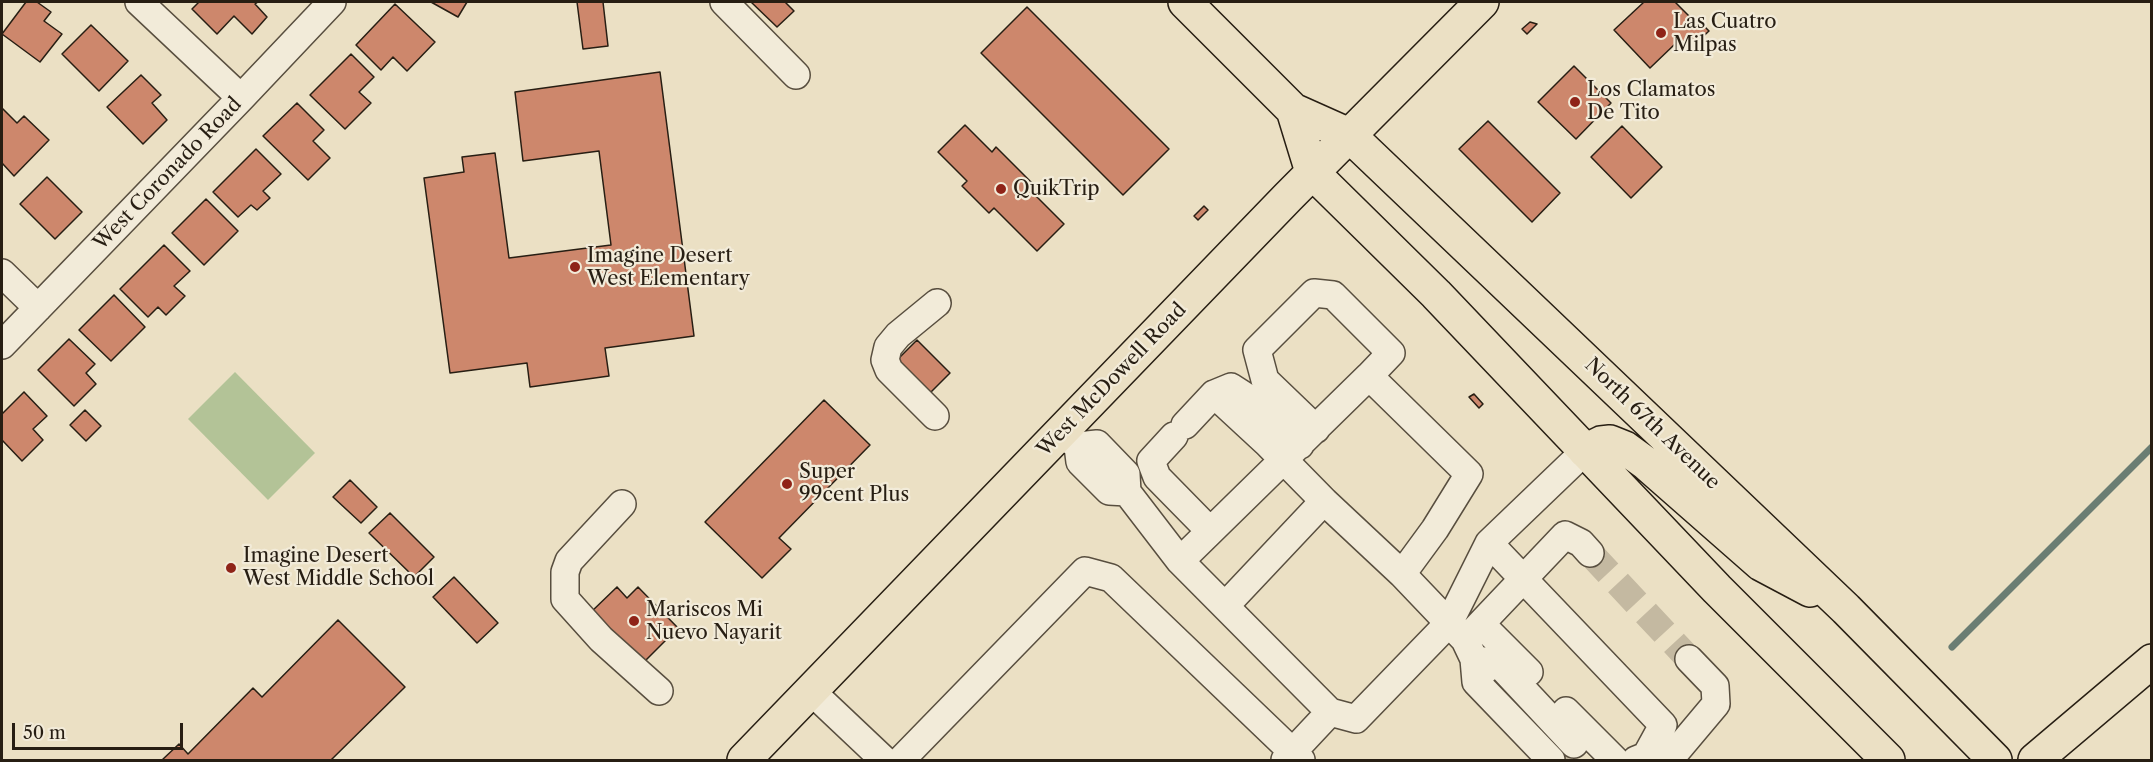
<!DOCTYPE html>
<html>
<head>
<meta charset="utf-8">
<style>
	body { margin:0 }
	#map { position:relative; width:2153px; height:762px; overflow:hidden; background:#ebe0c4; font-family:"Libre Caslon Text",serif }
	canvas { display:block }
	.frame { position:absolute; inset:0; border:3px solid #271e13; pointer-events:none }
	.scale { position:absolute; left:12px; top:723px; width:171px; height:27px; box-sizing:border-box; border:3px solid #271e13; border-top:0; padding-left:8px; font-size:18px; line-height:21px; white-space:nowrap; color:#271e13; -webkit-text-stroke:4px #f2ebd9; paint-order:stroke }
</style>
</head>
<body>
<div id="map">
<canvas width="2153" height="762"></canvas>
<div class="frame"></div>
<div class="scale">50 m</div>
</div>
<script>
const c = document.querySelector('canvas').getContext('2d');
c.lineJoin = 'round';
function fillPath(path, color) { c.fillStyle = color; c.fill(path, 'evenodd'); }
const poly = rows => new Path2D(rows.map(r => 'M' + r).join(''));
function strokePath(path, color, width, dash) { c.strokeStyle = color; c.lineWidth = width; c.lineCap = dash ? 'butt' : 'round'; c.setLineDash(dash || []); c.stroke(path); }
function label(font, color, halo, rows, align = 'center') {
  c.font = font + ' "Libre Caslon Text",serif'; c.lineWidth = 4.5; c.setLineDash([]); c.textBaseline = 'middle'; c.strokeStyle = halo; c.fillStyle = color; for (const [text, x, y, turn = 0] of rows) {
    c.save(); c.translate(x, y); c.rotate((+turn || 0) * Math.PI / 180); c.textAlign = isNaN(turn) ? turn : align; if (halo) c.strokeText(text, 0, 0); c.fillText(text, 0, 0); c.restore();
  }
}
fillPath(poly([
	[235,372,315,453,268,500,188,419]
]), '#b3c397');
strokePath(poly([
	[1952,647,2152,447]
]), '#6b7d73', 7);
const building = poly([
	[26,2,37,2,51,12,44,21,62,34,40,62,2,34,26,2],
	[199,2,258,2,255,4,267,17,252,34,234,16,217,34,192,9,199,2],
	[431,2,467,2,458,17,431,2],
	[577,2,603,2,608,46,583,49,577,2],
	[751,2,785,2,794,11,777,27,751,2],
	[1644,2,1675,2,1695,22,1697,19,1709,31,1696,43,1690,36,1678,47,1675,44,1650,68,1614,30,1644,2],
	[395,4,435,42,407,71,393,57,381,70,356,45,395,4],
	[1027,7,1169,149,1123,195,981,53,1027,7],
	[1530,22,1537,24,1527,34,1522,29,1530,22],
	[91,25,128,61,99,91,62,54,91,25],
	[351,54,374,77,359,92,371,103,345,129,310,95,351,54],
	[1574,66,1611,103,1576,139,1538,102,1574,66],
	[660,72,694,336,605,348,609,376,530,387,527,363,450,373,424,178,464,172,462,157,495,153,509,258,611,245,599,151,523,161,515,92,660,72],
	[141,75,161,95,152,103,167,120,143,144,107,107,141,75],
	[297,103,324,130,313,141,330,158,308,180,263,136,297,103],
	[2,108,17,123,24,116,49,140,14,176,2,163,2,108],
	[1488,121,1560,193,1532,222,1459,149,1488,121],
	[965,125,992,152,996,147,1040,191,1036,196,1064,224,1037,251,994,208,989,213,962,186,967,181,938,152,965,125],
	[1622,126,1662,167,1631,198,1591,157,1622,126],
	[256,149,281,174,263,191,270,198,257,210,251,205,238,217,213,192,256,149],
	[47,177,82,212,55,239,20,204,47,177],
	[206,199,238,231,204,265,172,233,206,199],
	[1204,206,1208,210,1198,220,1194,216,1204,206],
	[164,245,190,271,174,286,185,296,166,315,158,307,148,317,120,289,164,245],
	[114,295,145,327,111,361,79,330,114,295],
	[69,339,95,364,86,373,96,384,74,406,38,370,69,339],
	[917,340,950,373,928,395,895,362,917,340],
	[24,392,47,416,33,429,43,440,22,461,2,440,2,414,24,392],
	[1474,394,1483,404,1479,408,1469,397,1474,394],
	[824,400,870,445,779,538,791,549,762,578,705,522,824,400],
	[85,410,101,426,86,441,70,425,85,410],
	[350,480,377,507,361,523,333,497,350,480],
	[390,513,434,557,414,577,369,533,390,513],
	[454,577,498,623,477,643,433,597,454,577],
	[617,587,627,598,638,587,678,628,644,662,590,613,617,587],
	[338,620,405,687,331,760,162,760,179,744,188,754,253,688,262,697,338,620]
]);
fillPath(building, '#cd876c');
strokePath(building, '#271e13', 1.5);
strokePath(poly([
	[1590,553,1689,659],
	[1564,754,1571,760]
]), '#c4b9a1', 27, [27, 14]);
const minor = poly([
	[139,2,241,98],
	[724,2,796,75],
	[2,273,38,308],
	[2,345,241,98,332,2],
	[1214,394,1267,443,1324,501],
	[935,416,889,370,885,360,888,347,898,335,937,303],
	[1185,425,1214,394,1231,387,1259,405,1300,445],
	[1316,429,1265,380,1257,350,1314,293,1333,295,1391,353,1369,376],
	[1061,433,1078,446,1097,444,1126,474,1127,492,1109,491,1080,462,1078,446],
	[1174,436,1151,461,1157,477,1210,531],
	[1127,492,1180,561,1330,712,1285,760],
	[622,504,569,561,565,572,565,599,601,639,659,691],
	[1489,543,1663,725,1646,756,1636,760],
	[1180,561,1369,376,1469,474,1435,529,1402,574,1324,501,1225,606],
	[1402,574,1465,640,1474,659,1485,670],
	[1481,624,1529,672],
	[1470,635,1565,535,1581,543,1590,553],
	[811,691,884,760],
	[1566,711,1615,760],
	[1330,712,1356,719,1449,623,1489,543,1585,451],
	[901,760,1085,571,1111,578,1301,760],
	[1551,760,1476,682,1474,659,1500,665,1574,744],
	[1669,760,1716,704,1715,686,1689,659]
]);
const major = poly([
	[1185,2,1293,110,1349,135,1846,609,1995,760],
	[1293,110,1312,172,1436,294,1717,589,1888,760],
	[1585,451,1601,443,1610,442,1625,448,1647,464,1761,564,1810,590],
	[744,760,1288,197,1482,2],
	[2035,760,2152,661]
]);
strokePath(minor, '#584e3f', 30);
strokePath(major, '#271e13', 36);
strokePath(minor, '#f2ebd9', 27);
strokePath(major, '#ebe0c4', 33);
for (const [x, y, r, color] of [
	[1661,33,6,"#8f2418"],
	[1575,102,6,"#8f2418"],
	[1001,189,6,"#8f2418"],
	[575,267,6,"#8f2418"],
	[787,484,6,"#8f2418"],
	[231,568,6,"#8f2418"],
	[634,621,6,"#8f2418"]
]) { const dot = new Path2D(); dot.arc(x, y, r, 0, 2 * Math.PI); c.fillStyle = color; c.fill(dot); strokePath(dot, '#f2ebd9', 2); }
label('20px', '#271e13', '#f2ebd9', [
	["Las Cuatro",1673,22],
	["Milpas",1673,45],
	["Los Clamatos",1587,90],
	["De Tito",1587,113],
	["QuikTrip",1013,189],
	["Imagine Desert",587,256],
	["West Elementary",587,279],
	["Super",799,472],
	["99cent Plus",799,495],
	["Imagine Desert",243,556],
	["West Middle School",243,579],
	["Mariscos Mi",646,610],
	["Nuevo Nayarit",646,633]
], 'left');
label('20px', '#271e13', '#f2ebd9', [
	["West Coronado Road",168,174,-46],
	["West McDowell Road",1112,380,-46],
	["North 67th Avenue",1652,424,44]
]);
</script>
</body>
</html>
